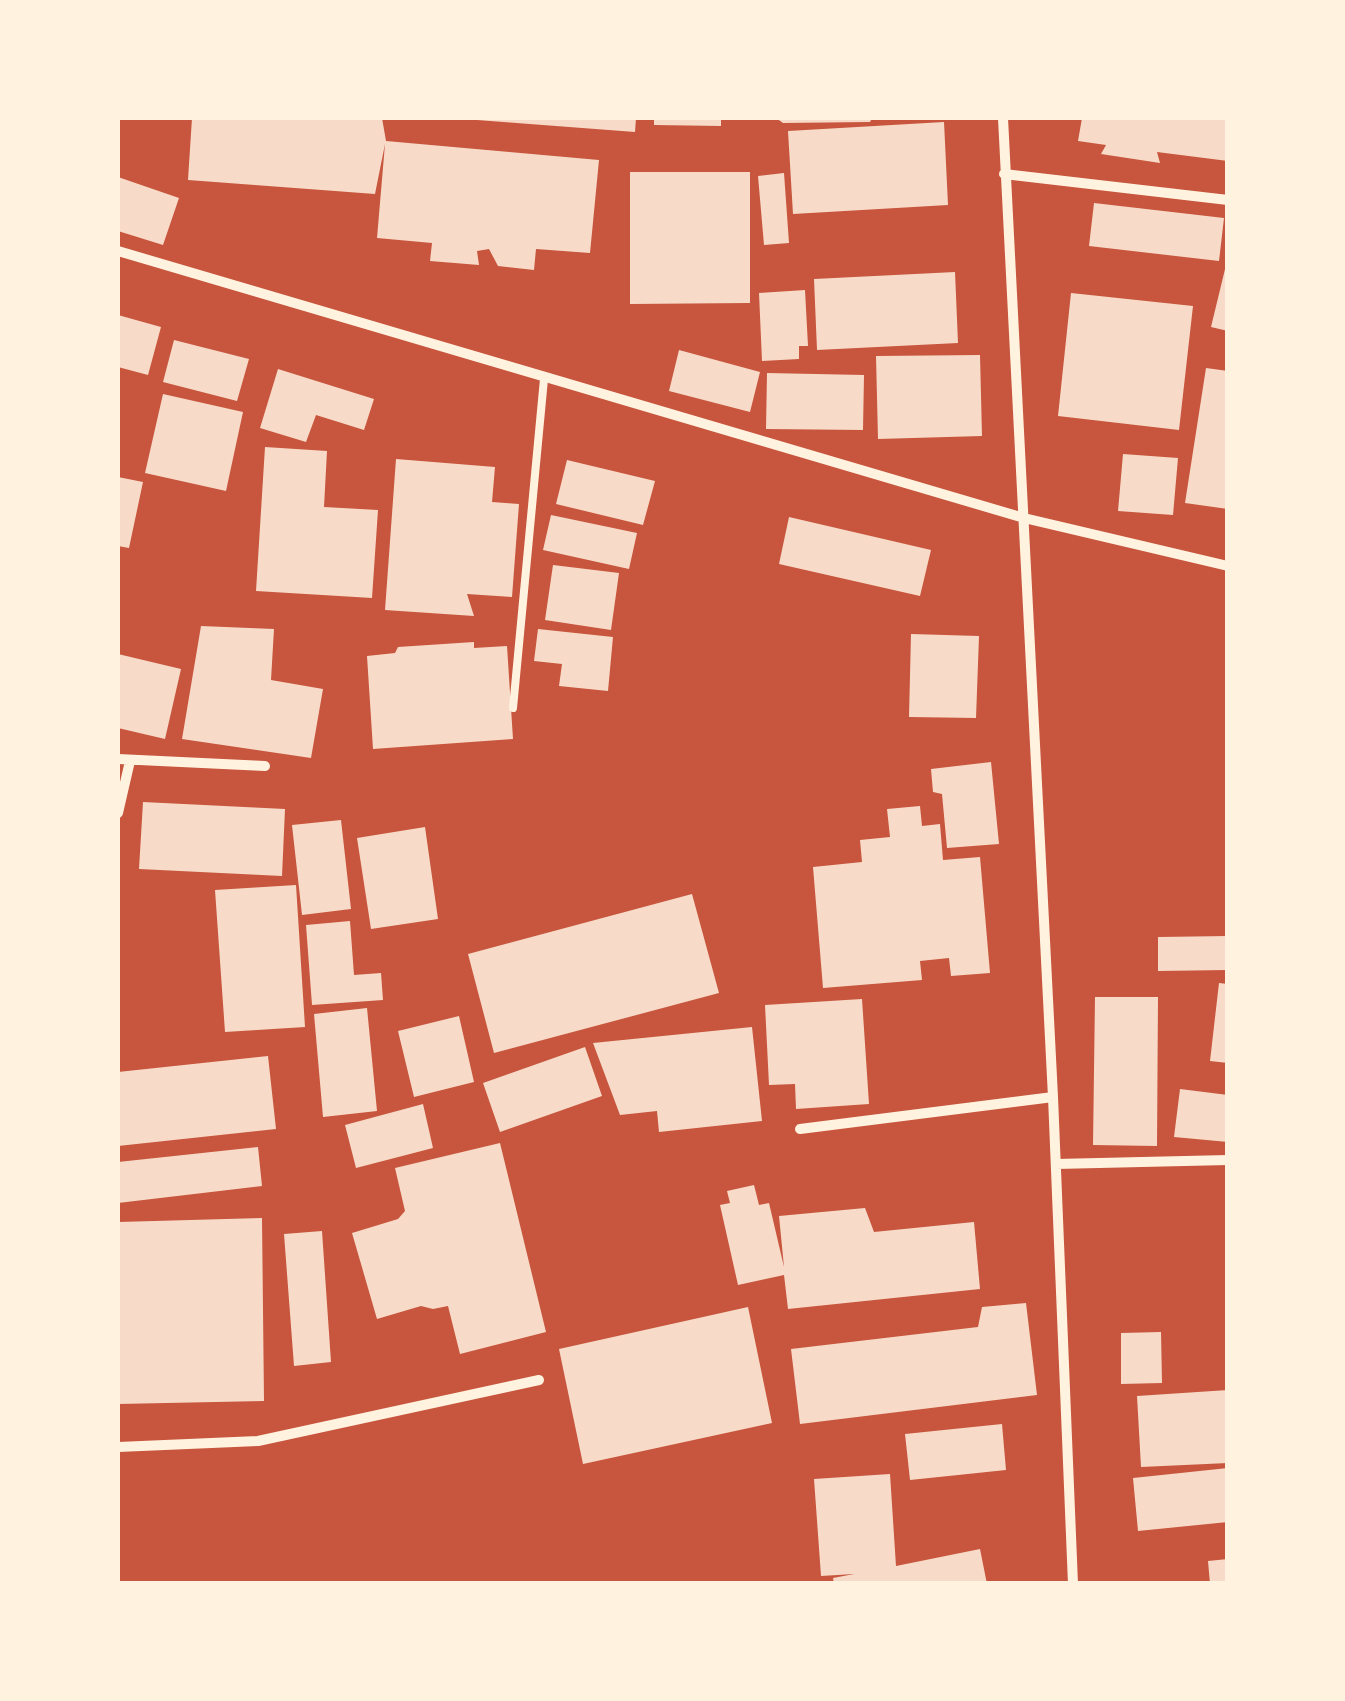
<!DOCTYPE html>
<html>
<head>
<meta charset="utf-8">
<style>
	body { margin:0 }
	#map { position:relative; width:1345px; height:1701px; overflow:hidden; background:#c8553d; font-family:"Fira Sans",sans-serif }
	canvas { display:block }
	.frame { position:absolute; inset:0; border:120px solid #fff3e0; pointer-events:none }
</style>
</head>
<body>
<div id="map">
<canvas width="1345" height="1701"></canvas>
<div class="frame"></div>
</div>
<script>
const c = document.querySelector('canvas').getContext('2d');
c.lineJoin = 'round';
function fillPath(path, color) { c.fillStyle = color; c.fill(path, 'evenodd'); }
const poly = rows => new Path2D(rows.map(r => 'M' + r).join(''));
function strokePath(path, color, width, dash) { c.strokeStyle = color; c.lineWidth = width; c.lineCap = dash ? 'butt' : 'round'; c.setLineDash(dash || []); c.stroke(path); }
fillPath(poly([
	[192,118,382,118,386,141,599,160,590,253,536,249,534,270,498,266,489,249,477,251,479,265,430,261,432,243,377,238,385,144,375,194,188,180],
	[477,118,636,118,635,132,477,120],
	[654,118,721,118,721,126,654,125],
	[776,118,872,118,870,122,783,123],
	[1082,118,1228,118,1228,161,1157,152,1160,163,1101,154,1106,145,1078,141],
	[944,122,948,205,793,214,788,131],
	[630,172,750,172,750,303,630,304],
	[784,173,789,243,764,245,758,176],
	[118,177,179,198,163,245,118,231],
	[1094,203,1224,218,1219,261,1089,246],
	[1226,265,1228,265,1228,331,1211,327],
	[955,272,958,343,817,350,814,279],
	[805,290,808,346,799,346,799,359,762,361,759,293],
	[1071,293,1193,306,1179,430,1058,416],
	[118,315,161,327,148,375,118,367],
	[174,340,249,359,237,401,163,382],
	[679,350,760,372,750,412,669,391],
	[980,355,982,436,878,439,876,356],
	[1206,368,1228,371,1228,509,1185,503],
	[278,369,374,399,364,430,316,415,306,442,260,428],
	[767,373,864,375,863,430,766,429],
	[163,394,243,412,226,491,145,473],
	[265,447,327,451,324,507,378,510,372,598,256,591],
	[1123,454,1178,458,1173,515,1118,511],
	[396,459,495,467,492,502,519,504,512,597,467,594,474,616,385,610],
	[567,460,655,481,643,525,556,504],
	[118,477,143,482,129,548,118,546],
	[551,515,637,533,629,569,543,550],
	[789,517,931,550,920,596,779,564],
	[553,565,619,573,611,630,545,620],
	[201,626,274,629,271,680,323,689,311,758,182,739],
	[538,629,613,637,608,691,559,686,562,664,534,661],
	[911,634,979,636,976,718,909,717],
	[474,642,474,648,507,646,513,739,373,749,367,656,395,653,398,647],
	[118,654,181,669,165,739,118,728],
	[991,762,999,844,947,848,942,794,933,792,931,769],
	[143,802,285,809,282,876,139,869],
	[920,806,922,826,940,824,943,860,980,857,990,973,951,976,949,958,920,961,922,980,823,988,813,867,862,862,860,840,890,837,887,809],
	[341,820,351,909,302,915,292,825],
	[425,827,438,919,371,929,357,838],
	[296,885,305,1027,225,1032,215,890],
	[692,894,719,993,494,1053,468,954],
	[350,921,354,975,381,973,383,1000,312,1005,306,925],
	[1228,936,1228,970,1158,971,1158,937],
	[1219,983,1228,984,1228,1063,1210,1061],
	[1095,997,1158,997,1157,1146,1093,1145],
	[862,999,869,1104,796,1109,795,1084,769,1085,765,1005],
	[367,1008,377,1111,323,1117,314,1014],
	[459,1016,474,1082,414,1097,398,1031],
	[752,1027,762,1121,659,1132,657,1111,620,1115,593,1043],
	[585,1047,602,1096,500,1132,483,1083],
	[268,1056,276,1129,118,1146,118,1072],
	[1180,1089,1228,1095,1228,1142,1174,1137],
	[423,1104,433,1148,356,1168,345,1125],
	[500,1143,546,1332,460,1354,448,1306,433,1309,421,1306,377,1319,352,1233,398,1219,405,1211,395,1168],
	[258,1147,262,1186,118,1203,118,1162],
	[754,1185,759,1205,769,1203,784,1267,779,1216,865,1208,874,1232,974,1222,980,1289,788,1309,784,1275,738,1285,720,1205,730,1203,727,1191],
	[262,1218,264,1401,118,1404,118,1222],
	[322,1231,331,1362,294,1366,284,1234],
	[1026,1303,1037,1395,800,1424,791,1349,978,1327,982,1307],
	[748,1307,772,1423,583,1464,559,1349],
	[1161,1332,1162,1383,1121,1384,1121,1333],
	[1228,1390,1228,1463,1141,1467,1137,1396],
	[1002,1424,1006,1470,910,1480,905,1434],
	[1228,1468,1228,1522,1138,1531,1133,1478],
	[890,1474,896,1566,980,1549,987,1584,834,1584,833,1578,854,1574,821,1576,814,1479],
	[1228,1559,1228,1584,1210,1584,1208,1561]
]), '#f7dbc8');
strokePath(poly([
	[513,708,544,379]
]), '#fff3e0', 8);
strokePath(poly([
	[1003,118,1053,1097,1073,1584],
	[1004,174,1228,200],
	[118,251,1024,518,1228,566],
	[118,759,265,766],
	[118,813,130,761],
	[800,1129,1053,1097],
	[1056,1164,1228,1160],
	[118,1447,258,1441,539,1380]
]), '#fff3e0', 10);
</script>
</body>
</html>
